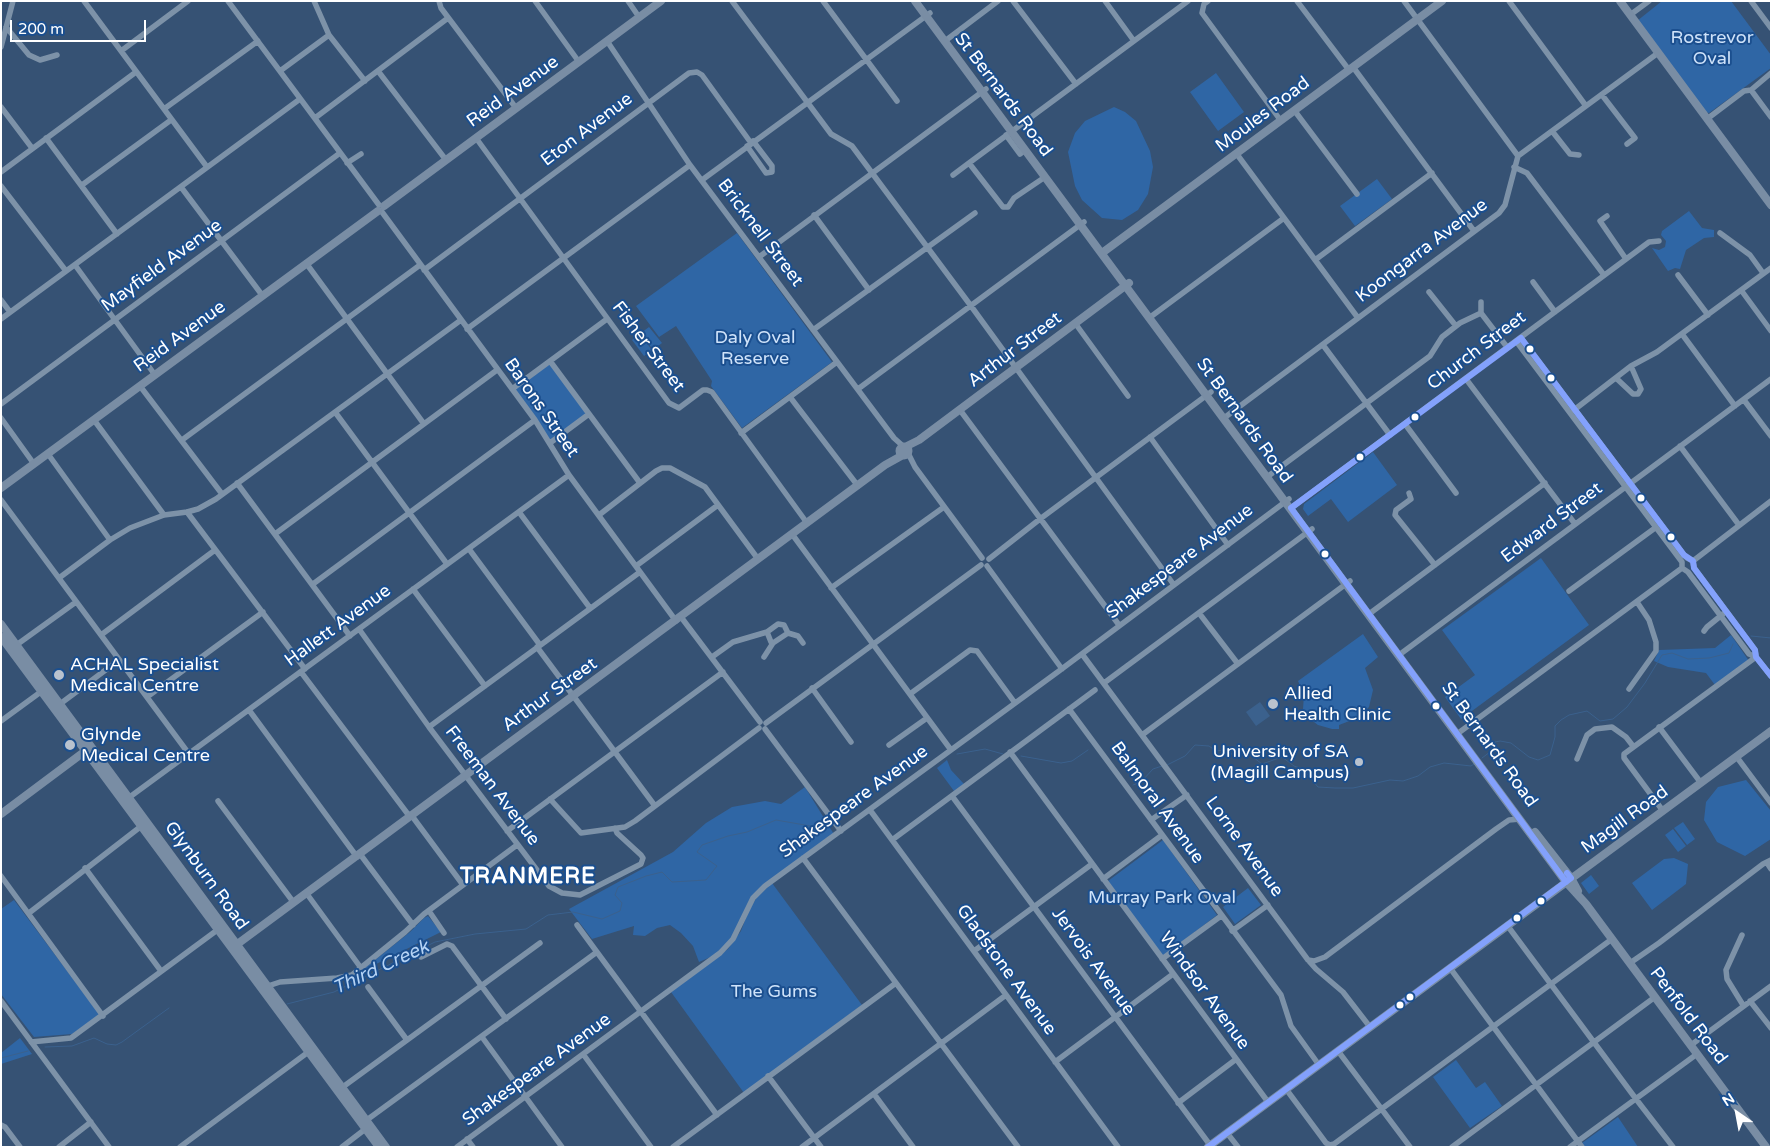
<!DOCTYPE html>
<html>
<head>
<meta charset="utf-8">
<style>
	body { margin:0 }
	#map { position:relative; width:1772px; height:1148px; overflow:hidden; background:#365274; font-family:"Varela Round",sans-serif }
	canvas { display:block }
	.frame { position:absolute; inset:0; border:2px solid #fff; pointer-events:none }
	.north { position:absolute; left:1712px; top:1088px; width:50px; height:50px; -webkit-text-stroke:4px #1b4f8f; paint-order:stroke; rotate:327deg; font-size:14px; font-weight:700; line-height:20px; text-align:center; color:#fff }
	.north::after { content:''; display:block; margin:auto; width:18px; height:22px; background:#fff; clip-path:polygon(50% 0,100% 100%,50% 72%,0 100%) }
	.scale { position:absolute; left:10px; top:20px; width:136px; height:22px; box-sizing:border-box; border:2px solid #fff; border-top:0; padding-left:6px; font-size:15px; line-height:18px; white-space:nowrap; color:#fff; -webkit-text-stroke:4px #1b4f8f; paint-order:stroke }
</style>
</head>
<body>
<div id="map">
<canvas width="1772" height="1148"></canvas>
<div class="frame"></div>
<div class="north">N</div>
<div class="scale">200 m</div>
</div>
<script>
const c = document.querySelector('canvas').getContext('2d');
c.lineJoin = 'round';
function fillPath(path, color) { c.fillStyle = color; c.fill(path, 'evenodd'); }
const poly = rows => new Path2D(rows.map(r => 'M' + r).join(''));
function strokePath(path, color, width, dash) { c.strokeStyle = color; c.lineWidth = width; c.lineCap = dash ? 'butt' : 'round'; c.setLineDash(dash || []); c.stroke(path); }
function label(font, color, halo, rows, align = 'center') {
  c.font = font + ' "Varela Round",sans-serif'; c.lineWidth = 4; c.setLineDash([]); c.textBaseline = 'middle'; c.strokeStyle = halo; c.fillStyle = color; for (const [text, x, y, turn = 0] of rows) {
    c.save(); c.translate(x, y); c.rotate((+turn || 0) * Math.PI / 180); c.textAlign = isNaN(turn) ? turn : align; if (halo) c.strokeText(text, 0, 0); c.fillText(text, 0, 0); c.restore();
  }
}
fillPath(poly([
	[1662,1,1731,1,1771,55,1771,68,1709,113,1705,112,1637,21],
	[1216,73,1244,112,1218,131,1190,92],
	[1114,107,1125,112,1136,121,1150,151,1153,167,1148,194,1138,210,1122,220,1102,218,1082,200,1075,186,1068,152,1075,133,1085,121],
	[1377,179,1392,199,1355,226,1340,206],
	[1689,211,1702,228,1714,230,1714,237,1704,238,1686,250,1680,269,1675,268,1668,271,1652,248,1659,250,1665,247,1666,241,1661,235,1662,231],
	[737,233,832,362,742,428,711,386,712,381,676,326,659,337,636,306],
	[649,327,662,343,653,350,641,333],
	[640,334,652,350,644,356,632,340],
	[550,361,589,414,550,443,512,389],
	[1373,452,1397,485,1348,522,1331,499,1308,516,1303,509,1304,504],
	[1541,558,1589,625,1461,719,1445,697,1475,675,1442,630],
	[1363,634,1378,657,1365,668,1373,690,1369,707,1362,714,1352,720,1339,725,1339,729,1332,729,1318,725,1310,719,1303,709,1304,695,1298,681],
	[1731,635,1749,661,1715,685,1706,673,1668,667,1654,661,1659,650,1715,648],
	[947,760,951,770,964,784,954,791,937,768],
	[1746,780,1771,811,1771,839,1745,856,1717,842,1704,820,1706,802,1718,787],
	[805,787,835,836,758,893,738,931,720,953,699,962,693,946,681,933,670,925,657,928,645,936,633,935,634,926,592,939,569,909,673,852,706,823,732,807,765,801,781,804],
	[1683,822,1695,839,1687,845,1674,828],
	[1673,829,1686,846,1678,852,1665,835],
	[1163,840,1217,915,1162,957,1108,881],
	[1674,858,1688,864,1686,884,1652,910,1632,883,1664,859],
	[1591,875,1599,886,1589,894,1581,883],
	[772,883,862,1005,744,1093,671,992,728,949,741,931,748,912,757,897],
	[1248,888,1261,905,1235,924,1223,907],
	[14,900,100,1015,72,1034,34,1037,1,994,1,909],
	[428,916,441,932,360,972,410,932,424,918],
	[20,1038,32,1054,1,1064,1,1053],
	[1456,1060,1476,1088,1485,1082,1502,1106,1470,1128,1433,1077],
	[1618,1117,1638,1147,1584,1147,1582,1143]
]), '#2f66a5');
fillPath(poly([
	[1260,702,1270,716,1256,726,1246,712]
]), '#3b618d');
strokePath(poly([
	[1751,636,1771,638],
	[957,754,985,749,1003,754],
	[1249,754,1262,764,1282,757,1294,766,1303,769,1318,787,1335,788,1353,788,1390,780,1403,781,1418,776,1430,767,1444,763,1471,766,1474,764],
	[1021,756,1061,763,1072,761,1088,750],
	[1482,758,1490,752,1495,742,1500,741,1511,743,1529,757,1538,760,1550,755,1555,737,1555,726,1561,720,1569,715,1587,711,1600,721,1613,719,1627,707,1645,683,1662,655,1672,653,1688,659,1709,658,1729,653,1733,644],
	[1167,765,1185,756,1195,745,1209,746,1216,751,1225,750,1235,756],
	[1133,785,1141,782,1153,769,1162,766],
	[287,1004,334,992,435,942,475,934,526,929,548,915,573,912,602,919,620,911,622,903,615,895,618,887,646,876,662,872,672,882,706,880,717,866,697,852,702,845,728,836,747,832,776,820,822,828],
	[45,1047,72,1046,94,1038,107,1044,116,1045,122,1042,169,1008],
	[1,1058,28,1051]
]), '#3b618d', 1);
strokePath(poly([
	[84,1,207,167],
	[228,1,379,205],
	[314,1,329,35,365,81],
	[439,1,441,8,516,108],
	[535,1,579,62],
	[628,1,639,17],
	[732,1,831,134,852,146,971,306,1174,585],
	[823,1,897,101],
	[1013,1,1076,84],
	[1105,1,1134,41],
	[1208,1,1204,4,1202,13,1281,121],
	[1297,1,1349,70],
	[1404,1,1518,156],
	[1509,1,1586,106],
	[1751,1,1771,28],
	[1630,15,1649,1],
	[6,27,29,55,40,60,57,55],
	[607,41,690,165,894,438,904,447],
	[945,41,998,1],
	[1,47,13,1],
	[121,51,188,1],
	[1353,67,1474,231],
	[280,71,329,35],
	[378,71,446,160],
	[1771,73,1751,90,1771,117],
	[1602,95,1635,138,1627,144],
	[1,107,32,148],
	[164,109,258,41],
	[1294,110,1357,194],
	[315,118,448,18],
	[1707,119,1744,91,1751,90],
	[1552,131,1570,154,1579,155],
	[1006,135,1020,154,1025,150],
	[46,138,117,234],
	[476,138,669,403,679,408,703,390,707,390,712,392,807,523],
	[747,146,766,173,772,172,772,166,753,141],
	[1236,153,1358,318],
	[347,163,361,154],
	[1514,167,1527,173,1604,275],
	[1,172,136,72],
	[953,175,969,163],
	[1045,177,1014,198,1008,207,1003,207,969,163,1188,1],
	[702,180,930,13],
	[82,185,171,120],
	[1,186,66,271],
	[181,187,262,295],
	[382,212,535,420,569,475,676,621],
	[814,215,869,290],
	[1607,216,1600,221,1626,259],
	[1720,233,1750,255,1763,273],
	[759,257,986,89],
	[1315,260,1432,173],
	[306,263,424,424],
	[75,265,155,375],
	[424,270,689,73,697,72,702,75,751,143],
	[1678,275,1708,315],
	[1533,282,1555,312],
	[1741,290,1771,331],
	[1429,292,1456,326],
	[1,300,10,312],
	[1481,302,1481,313],
	[1149,318,1284,218],
	[1,319,300,99],
	[1075,323,1128,396],
	[467,329,690,165],
	[813,330,975,213],
	[1682,334,1735,406],
	[1521,338,1684,555,1687,558,1693,561,1694,568],
	[1516,341,1682,562,1682,568,1688,572,1749,654,1756,657,1771,676],
	[1323,345,1390,435],
	[550,361,640,483],
	[1616,378,1633,394,1638,394,1641,389,1631,366],
	[1466,379,1575,524],
	[140,386,222,494],
	[512,389,607,319],
	[858,389,1084,222],
	[790,397,858,486],
	[1744,400,1771,436],
	[1,404,340,153],
	[960,410,1119,625],
	[1574,410,1631,366,1657,352,1771,268],
	[335,412,447,564],
	[1,418,34,464],
	[1224,418,1499,213,1505,205,1518,156,1658,53],
	[94,420,164,515],
	[1405,424,1456,493],
	[741,433,837,362],
	[1150,437,1228,545],
	[182,440,420,265],
	[550,443,589,414],
	[1680,446,1739,525],
	[908,453,915,467,982,558],
	[48,454,110,540],
	[1267,477,1430,356,1442,337,1460,323,1481,313,1507,347],
	[237,483,350,636],
	[1409,493,1411,499,1396,510,1395,515,1435,565],
	[1,500,189,754],
	[1291,508,1649,242,1659,241],
	[187,512,305,669],
	[519,512,590,608],
	[599,515,656,471,662,468,670,468,705,487,758,559],
	[275,534,497,370],
	[792,534,951,750],
	[469,549,540,645],
	[989,559,1040,519,1211,392],
	[1693,561,1771,501],
	[636,566,718,505],
	[987,566,1062,669],
	[1694,568,1755,650,1756,657],
	[59,578,110,540,130,528,164,515,187,512,198,509,216,499,461,320],
	[313,584,535,420],
	[831,588,944,507],
	[413,589,485,686],
	[1569,591,1655,528],
	[1199,613,1238,664],
	[1369,614,1545,483],
	[681,617,760,722],
	[359,629,429,727,549,886,562,893,580,895,641,864,643,858,641,855,617,833,615,828],
	[1704,631,1707,627,1723,614],
	[767,632,771,642,773,643,788,633],
	[788,633,798,636,803,643],
	[101,635,215,550],
	[15,646,76,602],
	[537,647,655,806],
	[1082,654,1308,960,1316,969,1343,992,1370,1027],
	[1399,655,1771,379],
	[712,657,733,642,767,632,778,624,784,625,788,633],
	[764,657,773,643],
	[301,672,407,813,412,816,463,885],
	[1104,683,1312,529],
	[812,688,851,742],
	[1629,689,1656,651,1656,642,1649,620,1637,602],
	[910,694,970,650,977,651,1015,703],
	[147,697,263,612],
	[60,704,119,660],
	[1069,709,1281,995,1291,1026,1319,1065],
	[249,710,357,857],
	[1,721,42,691],
	[766,723,981,565],
	[429,727,640,572],
	[1659,727,1701,783],
	[765,729,841,831],
	[1457,734,1682,568],
	[1142,735,1350,581],
	[889,745,927,718],
	[1010,752,1268,1102],
	[1736,756,1771,803],
	[1577,759,1587,735,1595,729,1612,727,1626,737,1633,746],
	[952,796,1210,1145],
	[127,799,569,475],
	[550,799,581,833,625,827,635,821,759,728],
	[218,801,294,903],
	[870,810,1118,1147],
	[1663,811,1624,758,1624,754,1756,657],
	[1151,820,1187,795],
	[507,831,723,672],
	[892,840,1095,690],
	[360,854,413,925],
	[803,858,1018,1147],
	[1767,863,1771,869],
	[85,868,161,971],
	[1,876,103,1016],
	[1103,879,1162,835],
	[307,894,361,968],
	[429,911,444,933],
	[29,913,144,824],
	[577,925,717,1115],
	[1507,925,1636,1099,1673,1147],
	[1232,931,1268,905],
	[1742,935,1726,970,1727,979,1743,1005],
	[974,951,1092,864],
	[421,957,447,944,452,946,506,1019],
	[1162,959,1221,916],
	[1308,960,1314,961,1325,957,1496,829,1509,820,1520,819],
	[1630,963,1659,943,1763,864,1771,860],
	[1450,968,1582,1147],
	[268,986,280,982,337,978,352,975,405,932,424,914,517,845],
	[368,987,407,1040],
	[1,1001,109,1147],
	[1750,1001,1771,1028],
	[482,1037,562,1147],
	[31,1042,71,1038,220,928],
	[1691,1045,1771,986],
	[1338,1051,1410,1147],
	[583,1054,651,1147],
	[1055,1062,1173,974],
	[768,1076,821,1147],
	[340,1089,540,943],
	[1286,1089,1326,1143,1330,1145,1334,1144,1612,939],
	[874,1094,913,1147],
	[1178,1103,1235,1060],
	[364,1122,597,952],
	[1,1125,5,1127,20,1147],
	[1227,1133,1238,1147],
	[467,1139,473,1147],
	[59,1147,91,1122],
	[180,1147,311,1050],
	[342,1147,368,1127],
	[457,1147,720,953,733,939,753,898,765,886,1059,671,1289,499],
	[673,1147,896,983],
	[802,1147,1006,995],
	[1452,1147,1655,997],
	[1570,1147,1697,1054]
]), '#7d92a8', 5.5);
strokePath(poly([
	[915,1,1566,882,1586,904,1766,1147],
	[1620,1,1771,205],
	[384,206,661,1],
	[1102,253,1442,1],
	'899.5 451a4.5 4.5 0 1 1 9 0a4.5 4.5 0 1 1-9 0Z',
	[905,447,919,440,1129,283],
	[1,488,378,211],
	[1,624,386,1147],
	[1,637,379,1147],
	[1,814,88,749],
	[1535,832,1571,878,1578,891],
	[232,948,885,465,903,455],
	[1208,1147,1771,731]
]), '#798da4', 8);
strokePath(poly([
	[1566,882,1291,508,1521,338,1684,555,1693,561,1694,568,1755,650,1756,657,1771,676],
	[1208,1147,1571,878,1567,873]
]), '#83a1fc', 6);
for (const [x, y, r, color] of [
	[1530,349,4.5,"#fff"],
	[1551,378,4.5,"#fff"],
	[1415,417,4.5,"#fff"],
	[1360,457,4.5,"#fff"],
	[1641,498,4.5,"#fff"],
	[1671,537,4.5,"#fff"],
	[1325,554,4.5,"#fff"],
	[59,675,6,"#b9c2ce"],
	[1273,704,6,"#b9c2ce"],
	[1436,706,4.5,"#fff"],
	[70,745,6,"#b9c2ce"],
	[1359,762,5,"#b9c2ce"],
	[1541,901,4.5,"#fff"],
	[1517,918,4.5,"#fff"],
	[1410,997,4.5,"#fff"],
	[1400,1005,4.5,"#fff"]
]) { const dot = new Path2D(); dot.arc(x, y, r, 0, 2 * Math.PI); c.fillStyle = color; c.fill(dot); strokePath(dot, '#1b4f8f', 2); }
label('18px', '#cfe3fa', '#1b4f8f', [
	["Rostrevor",1712,38],
	["Oval",1712,59],
	["Daly Oval",755,338],
	["Reserve",755,359],
	["Murray Park Oval",1162,898],
	["The Gums",774,992]
]);
label('18px', '#fff', '#1b4f8f', [
	["Reid Avenue",513,92,-36],
	["St Bernards Road",1003,95,53],
	["Moules Road",1263,115,-37],
	["Eton Avenue",587,130,-37],
	["Bricknell Street",760,233,53],
	["Koongarra Avenue",1422,251,-37],
	["Mayfield Avenue",162,266,-36],
	["Reid Avenue",180,337,-36],
	["Fisher Street",648,347,53],
	["Arthur Street",1015,350,-37],
	["Church Street",1477,351,-37],
	["Barons Street",541,408,55],
	["St Bernards Road",1244,421,54],
	["Edward Street",1552,523,-37],
	["Shakespeare Avenue",1180,562,-37],
	["Hallett Avenue",338,626,-36],
	["Arthur Street",550,695,-36],
	["St Bernards Road",1489,745,54],
	["Freeman Avenue",492,786,53],
	["Shakespeare Avenue",854,802,-36],
	["Balmoral Avenue",1157,803,54],
	["Magill Road",1625,820,-36],
	["Lorne Avenue",1244,847,54],
	["Glynburn Road",206,876,54],
	["Jervois Avenue",1093,962,54],
	["Gladstone Avenue",1006,970,54],
	["Windsor Avenue",1204,991,54],
	["Penfold Road",1688,1016,53],
	["Shakespeare Avenue",537,1070,-36]
]);
label('18px', '#fff', '#1b4f8f', [
	["ACHAL Specialist",70,665],
	["Medical Centre",70,686],
	["Allied",1284,694],
	["Health Clinic",1284,715],
	["Glynde",81,735],
	["Medical Centre",81,756],
	["University of SA",1349,752,"right"],
	["(Magill Campus)",1349,773,"right"]
], 'left');
label('italic 19px', '#b5d3f5', '#1b4f8f', [
	["Third Creek",381,968,-25]
]);
c.letterSpacing = '1px';
label('bold 22px', '#fff', '#1b4f8f', [
	["TRANMERE",528,877]
]);
c.letterSpacing = '0px';
</script>
</body>
</html>
